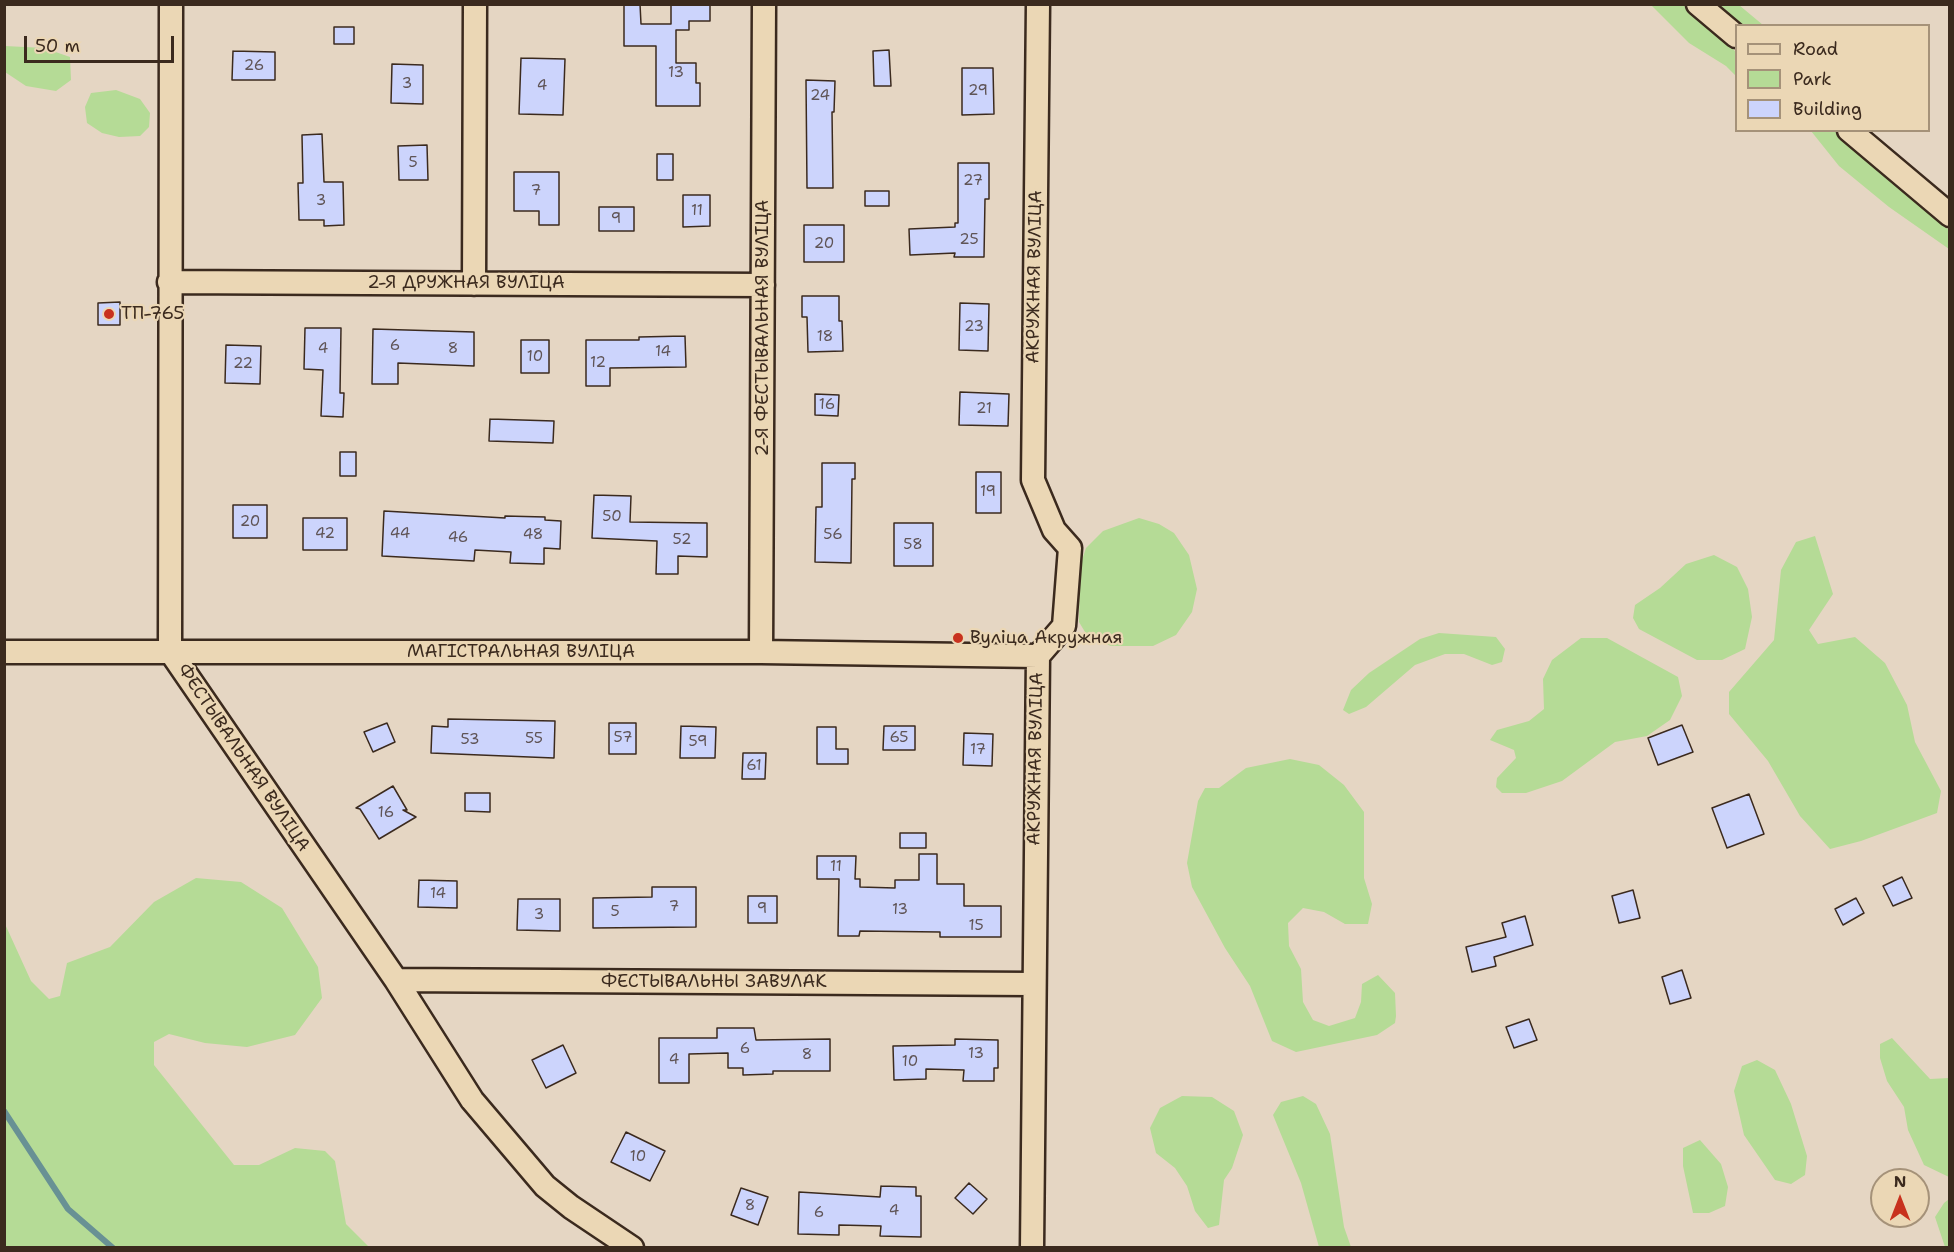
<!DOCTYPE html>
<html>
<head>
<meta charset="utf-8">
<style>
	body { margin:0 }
	#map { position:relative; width:1954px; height:1252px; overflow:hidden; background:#e5d6c3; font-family:"Shantell Sans",sans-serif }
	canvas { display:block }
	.frame { position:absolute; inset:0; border:6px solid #3b2a1e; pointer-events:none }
	.legend { position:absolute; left:1735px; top:24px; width:195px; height:108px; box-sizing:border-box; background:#ebd7b5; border:2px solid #a59279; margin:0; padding:8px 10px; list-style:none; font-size:18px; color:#3b2a1e }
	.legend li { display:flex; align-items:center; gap:12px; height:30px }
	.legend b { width:30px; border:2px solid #a59279 }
	.north { position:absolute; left:1870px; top:1168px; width:60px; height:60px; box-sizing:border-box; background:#ebd7b5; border:2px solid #a59279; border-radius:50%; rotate:0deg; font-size:16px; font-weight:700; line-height:24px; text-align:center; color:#3b2a1e }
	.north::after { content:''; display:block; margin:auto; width:21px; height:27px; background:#c8321e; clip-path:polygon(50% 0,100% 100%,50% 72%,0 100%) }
	.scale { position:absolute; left:24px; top:36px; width:150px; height:27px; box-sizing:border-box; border:3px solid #3b2a1e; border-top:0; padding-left:8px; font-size:18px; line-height:21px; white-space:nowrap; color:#3b2a1e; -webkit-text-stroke:4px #ebd7b5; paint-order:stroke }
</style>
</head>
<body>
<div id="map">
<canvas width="1954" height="1252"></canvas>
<div class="frame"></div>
<ul class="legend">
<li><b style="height:8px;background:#ebd7b5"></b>Road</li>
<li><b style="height:16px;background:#b5db96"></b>Park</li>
<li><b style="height:16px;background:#ccd4fc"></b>Building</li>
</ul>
<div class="north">N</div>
<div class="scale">50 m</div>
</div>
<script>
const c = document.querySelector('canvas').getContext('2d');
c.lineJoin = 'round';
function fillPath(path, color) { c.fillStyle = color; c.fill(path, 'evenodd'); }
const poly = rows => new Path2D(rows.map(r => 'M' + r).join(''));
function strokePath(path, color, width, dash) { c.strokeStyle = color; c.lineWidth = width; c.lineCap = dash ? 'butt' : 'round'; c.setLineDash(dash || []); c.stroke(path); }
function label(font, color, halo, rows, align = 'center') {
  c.font = font + ' "Shantell Sans",sans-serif'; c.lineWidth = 4.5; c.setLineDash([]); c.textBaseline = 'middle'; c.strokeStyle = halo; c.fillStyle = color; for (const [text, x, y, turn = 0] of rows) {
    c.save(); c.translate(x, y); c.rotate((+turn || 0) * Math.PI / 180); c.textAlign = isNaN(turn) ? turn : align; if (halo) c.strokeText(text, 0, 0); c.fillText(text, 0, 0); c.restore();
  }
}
fillPath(poly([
	[1651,5,1683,5,1711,28,1736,52,1736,76,1726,66,1689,43],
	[1720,5,1739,5,1763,25,1743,25],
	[5,46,44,48,70,57,71,80,56,91,26,86,5,72],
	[116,90,140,99,150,113,149,127,140,136,119,137,102,133,87,123,85,107,91,93],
	[1811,131,1834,131,1874,163,1949,230,1949,249,1889,207,1839,166],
	[1139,518,1159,524,1174,533,1189,555,1197,589,1192,612,1176,635,1153,646,1111,646,1088,637,1079,622,1080,566,1086,548,1103,531],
	[1815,536,1833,594,1809,630,1818,644,1855,637,1885,663,1907,705,1915,742,1941,791,1937,813,1861,841,1830,849,1800,816,1768,761,1729,714,1729,692,1774,640,1781,570,1796,542],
	[1714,555,1737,567,1748,589,1752,617,1745,649,1722,660,1697,660,1639,629,1633,618,1635,605,1660,588,1686,564],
	[1439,633,1496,637,1505,649,1502,662,1492,665,1464,654,1445,654,1415,665,1366,707,1349,714,1343,710,1351,690,1369,673,1420,639],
	[1581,638,1607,638,1678,677,1682,696,1670,720,1647,736,1615,742,1562,781,1526,793,1502,793,1496,787,1497,778,1516,758,1514,750,1490,740,1497,730,1529,721,1544,709,1543,679,1552,660],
	[1290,759,1319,765,1344,785,1364,812,1364,878,1372,904,1368,924,1345,924,1324,912,1303,908,1288,923,1289,946,1301,969,1303,1002,1313,1020,1329,1026,1355,1018,1361,1002,1362,984,1378,975,1395,993,1396,1016,1395,1023,1377,1035,1296,1052,1272,1041,1250,986,1225,948,1192,887,1187,863,1198,801,1205,788,1219,788,1246,768],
	[196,878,241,882,282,908,318,967,322,998,295,1035,247,1047,205,1043,169,1034,154,1042,154,1065,234,1165,259,1165,295,1148,325,1151,335,1161,346,1224,369,1247,5,1247,5,924,31,981,49,999,60,996,67,963,110,947,154,902],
	[1892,1038,1930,1079,1949,1078,1949,1177,1924,1165,1908,1130,1904,1107,1887,1081,1880,1058,1880,1044],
	[1757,1060,1775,1070,1791,1104,1807,1156,1805,1175,1791,1184,1775,1180,1744,1135,1734,1091,1742,1066],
	[1182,1096,1212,1097,1234,1111,1243,1135,1232,1168,1224,1180,1219,1225,1208,1228,1195,1211,1187,1186,1175,1168,1156,1153,1150,1128,1160,1108],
	[1303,1096,1316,1104,1330,1134,1344,1227,1351,1247,1319,1247,1301,1183,1273,1115,1281,1102],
	[1700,1140,1721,1164,1728,1187,1725,1206,1709,1213,1693,1213,1683,1166,1683,1148],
	[1949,1199,1949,1247,1945,1247,1935,1217,1944,1203]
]), '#b5db96');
strokePath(poly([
	[4,1111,68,1209,113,1248]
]), '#689194', 6);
const building = poly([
	[624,4,640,4,641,24,671,24,671,4,710,4,710,21,689,21,689,30,676,30,676,63,696,63,696,83,700,83,700,106,656,106,656,46,624,46,624,4],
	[334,27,354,27,354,44,334,44,334,27],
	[889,50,891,86,874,86,873,51,889,50],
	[233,51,275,52,275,80,232,80,233,51],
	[521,58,565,59,563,115,519,114,521,58],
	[392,64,423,65,423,104,391,103,392,64],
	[962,68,993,68,994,114,962,115,962,68],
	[806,80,835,81,834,112,832,112,833,188,807,188,806,80],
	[322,134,324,182,343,182,344,225,324,226,324,220,299,220,298,183,303,183,302,135,322,134],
	[427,145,428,180,399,180,398,146,427,145],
	[657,154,673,154,673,180,657,180,657,154],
	[958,163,989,163,989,199,985,199,984,257,954,257,955,253,910,255,909,229,955,227,955,223,958,223,958,163],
	[514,172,559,172,559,225,539,225,539,211,514,211,514,172],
	[865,191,889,191,889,206,865,206,865,191],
	[683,195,710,195,710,226,683,227,683,195],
	[599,207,634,207,634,231,599,231,599,207],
	[804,225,844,225,844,262,804,262,804,225],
	[802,296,839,296,839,321,842,321,843,351,808,352,807,317,802,317,802,296],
	[120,302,120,325,98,325,98,303,120,302],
	[960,303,989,304,988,351,959,350,960,303],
	[305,328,341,328,340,393,344,393,343,417,321,416,323,370,304,369,305,328],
	[373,329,474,332,474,366,398,363,398,384,372,384,373,329],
	[685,336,686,367,610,368,610,386,586,386,586,340,639,340,639,337,685,336],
	[521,340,549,340,549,373,521,373,521,340],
	[226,345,261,346,260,384,225,383,226,345],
	[960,392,1009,394,1008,426,959,425,960,392],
	[815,394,839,395,838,416,815,415,815,394],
	[490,419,554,421,553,443,489,441,490,419],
	[340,452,356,452,356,476,340,476,340,452],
	[822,463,855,463,855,479,852,479,851,563,815,562,816,507,822,507,822,463],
	[976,472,1001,472,1001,513,976,513,976,472],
	[594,495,631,496,630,522,707,523,707,557,678,556,678,574,656,574,657,541,592,538,594,495],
	[233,505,267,505,267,538,233,538,233,505],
	[384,511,505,518,505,516,545,517,545,520,561,521,560,549,544,548,544,564,510,563,511,552,475,550,474,561,382,556,384,511],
	[303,518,347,518,347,550,303,550,303,518],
	[894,523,933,523,933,566,894,566,894,523],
	[448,719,555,721,554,758,431,753,432,726,448,727,448,719],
	[387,723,395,742,373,752,364,732,387,723],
	[609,723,636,723,636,754,609,754,609,723],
	[1682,725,1693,752,1658,765,1648,738,1682,725],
	[681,726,716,727,715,758,680,758,681,726],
	[884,726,915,726,915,750,883,750,884,726],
	[817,727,836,727,836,749,848,749,848,764,817,764,817,727],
	[964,733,993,734,992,766,963,765,964,733],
	[743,753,766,753,765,779,742,779,743,753],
	[393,786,407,810,403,810,416,817,379,839,360,809,356,808,393,786],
	[465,793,490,793,490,812,465,811,465,793],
	[1749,794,1764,834,1727,848,1712,808,1749,794],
	[900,833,926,833,926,848,900,848,900,833],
	[919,854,937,854,937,884,964,884,964,906,1001,906,1001,937,940,937,940,932,860,931,859,936,838,936,839,879,817,879,817,856,856,856,855,879,860,879,860,887,895,888,895,880,919,880,919,854],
	[1902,877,1912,898,1893,906,1883,886,1902,877],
	[419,880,457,881,457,908,418,907,419,880],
	[652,887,696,887,696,927,593,928,593,898,652,897,652,887],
	[1633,890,1640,918,1619,923,1612,896,1633,890],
	[748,896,777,896,777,923,748,923,748,896],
	[1856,898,1864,913,1843,925,1835,909,1856,898],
	[518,899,560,899,560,931,517,930,518,899],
	[1525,916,1533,945,1494,957,1496,966,1472,972,1466,947,1506,937,1502,923,1525,916],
	[1682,970,1691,998,1670,1004,1662,977,1682,970],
	[1529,1019,1537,1040,1514,1048,1506,1027,1529,1019],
	[717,1028,754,1028,756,1040,830,1039,830,1071,773,1071,773,1074,743,1075,743,1068,728,1068,728,1053,689,1054,689,1083,659,1083,659,1038,717,1038,717,1028],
	[955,1039,998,1040,998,1068,994,1068,994,1081,963,1081,964,1070,926,1069,926,1079,894,1080,893,1046,955,1045,955,1039],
	[563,1045,576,1073,546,1088,532,1060,563,1045],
	[626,1132,665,1151,650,1181,611,1162,626,1132],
	[969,1183,987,1199,973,1214,955,1198,969,1183],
	[881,1186,916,1187,916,1196,921,1196,921,1237,880,1236,881,1226,839,1225,839,1235,798,1234,799,1192,880,1197,881,1186],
	[741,1188,768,1197,758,1225,731,1215,741,1188]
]);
fillPath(building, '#ccd4fc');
strokePath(building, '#3b2a1e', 1.5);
const minor = poly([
	[171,4,170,651,396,980,472,1100,545,1186,571,1207,632,1248],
	[1698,4,1736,36],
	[1849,130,1950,215],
	[169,282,763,285],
	[474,284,475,4],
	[4,652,761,652,1038,656],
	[761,652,764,4],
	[396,980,1032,984],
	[1032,1248,1038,656,1064,626,1070,548,1054,530,1033,480,1038,4]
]);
strokePath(minor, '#3b2a1e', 27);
strokePath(minor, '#ebd7b5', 22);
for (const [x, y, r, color] of [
	[109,314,6,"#c8321e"],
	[958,638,6,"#c8321e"]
]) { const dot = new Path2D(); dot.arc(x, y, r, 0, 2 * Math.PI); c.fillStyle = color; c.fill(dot); strokePath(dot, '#ebd7b5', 2); }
label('15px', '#5f5456', null, [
	["26",254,66],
	["13",676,73],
	["3",407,84],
	["4",542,86],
	["29",978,91],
	["24",820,96],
	["5",413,163],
	["27",973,181],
	["7",536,191],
	["3",321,201],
	["11",697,211],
	["9",616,219],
	["25",969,240],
	["20",824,244],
	["23",974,327],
	["18",825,337],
	["6",395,346],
	["4",323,349],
	["8",453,349],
	["14",663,352],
	["10",535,357],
	["12",598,363],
	["22",243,364],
	["16",827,405],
	["21",984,409],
	["19",988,492],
	["50",612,517],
	["20",250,522],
	["42",325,534],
	["44",400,534],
	["48",533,535],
	["56",833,535],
	["46",458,538],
	["52",682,540],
	["58",913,545],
	["57",623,738],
	["65",899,738],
	["55",534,739],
	["53",470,740],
	["59",698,742],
	["17",978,750],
	["61",754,766],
	["16",386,813],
	["11",836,867],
	["14",438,894],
	["7",674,907],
	["9",762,909],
	["13",900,910],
	["5",615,912],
	["3",539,915],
	["15",976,926],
	["6",745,1049],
	["13",976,1054],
	["8",807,1055],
	["4",674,1060],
	["10",910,1062],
	["10",638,1157],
	["8",750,1206],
	["4",894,1211],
	["6",819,1213]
]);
label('18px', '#3b2a1e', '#ebd7b5', [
	["АКРУЖНАЯ ВУЛІЦА",1035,277,-89],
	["2-Я ДРУЖНАЯ ВУЛІЦА",466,283],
	["2-Я ФЕСТЫВАЛЬНАЯ ВУЛІЦА",763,328,-90],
	["МАГІСТРАЛЬНАЯ ВУЛІЦА",521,652],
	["ФЕСТЫВАЛЬНАЯ ВУЛІЦА",243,758,56],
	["АКРУЖНАЯ ВУЛІЦА",1036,759,-89],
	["ФЕСТЫВАЛЬНЫ ЗАВУЛАК",714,982]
]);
label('18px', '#3b2a1e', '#ebd7b5', [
	["ТП-765",121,314],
	["Вуліца Акружная",970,638]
], 'left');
</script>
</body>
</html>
